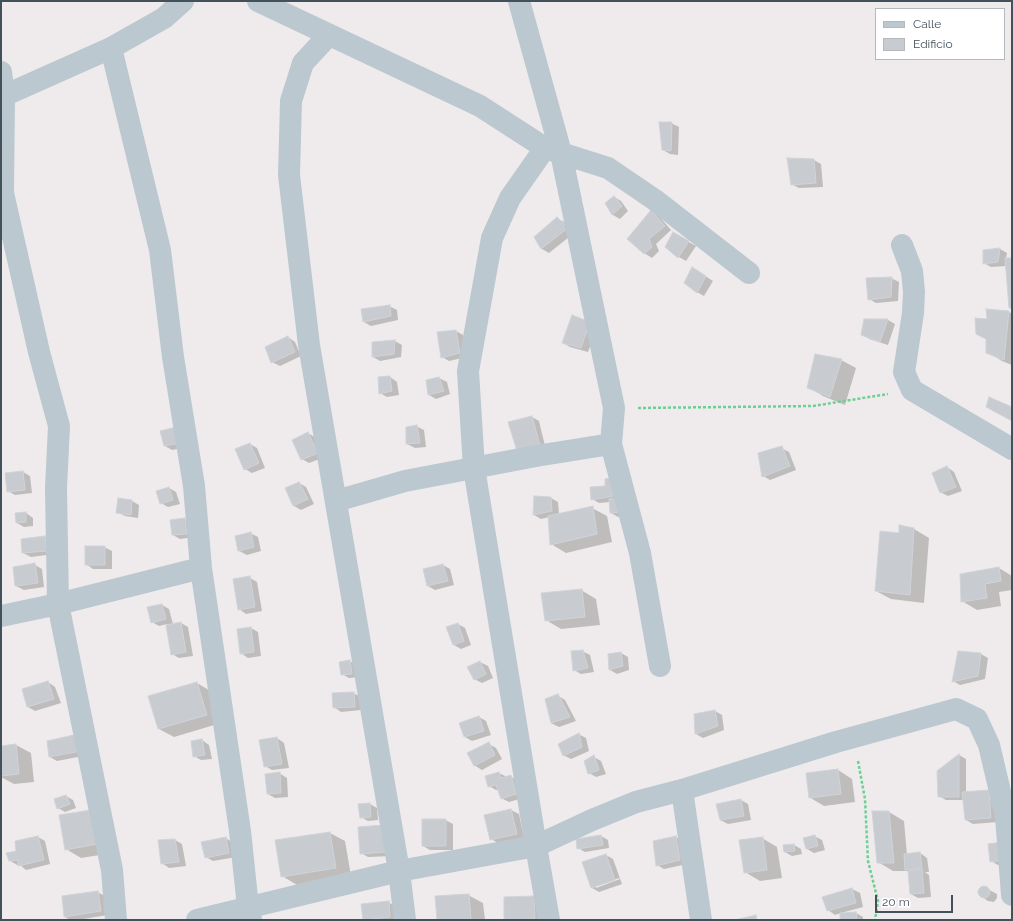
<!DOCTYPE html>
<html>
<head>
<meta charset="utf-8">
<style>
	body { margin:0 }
	#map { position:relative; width:1013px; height:921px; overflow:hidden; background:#efebec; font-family:Raleway,sans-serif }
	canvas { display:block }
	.frame { position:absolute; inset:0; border:2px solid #43515a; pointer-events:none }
	.legend { position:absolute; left:875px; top:8px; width:130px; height:52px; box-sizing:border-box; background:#fff; border:1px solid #b4b9bd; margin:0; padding:5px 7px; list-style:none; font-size:12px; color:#43515a }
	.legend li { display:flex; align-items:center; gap:8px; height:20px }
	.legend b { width:20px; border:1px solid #b4b9bd }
	.scale { position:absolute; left:875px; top:895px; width:78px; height:18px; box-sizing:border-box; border:2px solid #43515a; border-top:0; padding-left:5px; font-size:12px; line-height:14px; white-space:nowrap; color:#43515a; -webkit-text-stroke:3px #fff; paint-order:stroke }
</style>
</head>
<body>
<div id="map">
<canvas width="1013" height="921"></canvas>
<div class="frame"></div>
<ul class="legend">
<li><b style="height:5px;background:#bbc8cf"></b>Calle</li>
<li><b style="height:11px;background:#c8ccd1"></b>Edificio</li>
</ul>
<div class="scale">20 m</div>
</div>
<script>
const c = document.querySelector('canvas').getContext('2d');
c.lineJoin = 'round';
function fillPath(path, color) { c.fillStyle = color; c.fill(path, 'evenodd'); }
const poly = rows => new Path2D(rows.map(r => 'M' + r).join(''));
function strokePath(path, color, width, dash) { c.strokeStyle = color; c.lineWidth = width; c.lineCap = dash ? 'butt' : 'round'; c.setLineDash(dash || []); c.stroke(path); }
fillPath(poly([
	[671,123,679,127,678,155,670,154,663,150],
	[814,160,821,164,823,187,799,188,791,184],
	[614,197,621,201,628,211,620,219,613,215,606,203],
	[651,211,658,215,671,230,656,244,659,251,652,258,644,253],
	[557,218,564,222,574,233,549,253,542,249,535,238],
	[674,234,696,246,686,261,679,257],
	[1000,249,1007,253,1006,259,1012,259,1012,309,1010,307,1006,266,991,267,984,263],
	[699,272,713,281,704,296,697,292],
	[891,278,899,282,898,301,876,303,869,299],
	[389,306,397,310,398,320,371,326,364,322],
	[987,310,1009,312,1012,314,1012,365,1002,361,987,352],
	[573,316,597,327,588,352,570,347,563,343],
	[888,320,895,324,888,345,869,339,862,334],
	[456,331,463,335,466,357,449,361,442,357],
	[288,337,295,342,301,356,280,366,272,362],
	[395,341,402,345,401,357,380,361,373,357],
	[841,360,856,368,845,405,823,396,808,387],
	[390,377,397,382,399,395,387,397,380,393],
	[439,378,447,382,450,394,436,399,429,395,427,380],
	[532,417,539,421,546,450,518,450],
	[416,426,424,430,426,447,415,448,407,444],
	[162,431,187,447,172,450,165,446],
	[308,433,316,438,325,457,309,463,302,459],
	[250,444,257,448,265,468,252,473,245,469],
	[781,448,789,452,796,470,770,480,763,476],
	[947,467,954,472,962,491,948,496,940,492],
	[23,472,30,476,32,493,15,495,8,491],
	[299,483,306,487,314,504,301,510,294,506,286,489],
	[606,487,633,516,618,517,611,513,610,502,599,503,592,499],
	[169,488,176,492,180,504,168,507,161,503],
	[535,497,551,498,558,502,559,514,592,508,607,516,612,542,566,553,551,544,549,517,541,519,534,515],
	[119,499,132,501,139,505,138,518,125,516,117,512],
	[26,513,33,518,33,526,24,527,17,523],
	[184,519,192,523,194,537,180,539,173,535],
	[914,529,929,538,924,603,891,599,876,591,900,534],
	[250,533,258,537,261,551,247,555,239,551],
	[45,537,52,541,54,554,31,557,23,553],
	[104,547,112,551,112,569,93,569,86,564],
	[35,565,42,569,44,587,24,590,16,586,14,567],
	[443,565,450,569,454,585,435,590,428,586],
	[999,568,1012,576,1012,590,999,592,1001,606,977,610,962,601],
	[250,578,257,582,262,611,246,614,239,609],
	[581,590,596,599,600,625,561,629,546,620],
	[162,605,169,609,173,624,181,623,188,627,193,656,179,658,172,654,167,624,159,626,152,622],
	[458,624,465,628,471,645,461,649,454,645],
	[251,628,258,632,261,656,248,658,241,653],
	[582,651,590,655,594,672,581,674,574,670],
	[959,652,981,654,988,658,985,679,960,685,953,681],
	[621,653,628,657,629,670,617,674,610,670,609,655],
	[350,661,357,666,359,677,349,678,342,674],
	[480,662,488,666,493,678,482,683,474,679],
	[48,682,55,687,61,703,35,711,28,707,23,689],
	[197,683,212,692,221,723,174,737,159,729],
	[353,693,361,697,361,710,341,712,334,707],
	[557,695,565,700,576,721,559,727,551,723],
	[715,711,722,715,724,730,703,738,696,734],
	[479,717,486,721,491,735,472,741,465,737],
	[578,734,586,738,589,751,571,759,563,755],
	[277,738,284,743,289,768,272,770,265,766],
	[85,739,88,755,57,761,50,757],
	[202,740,209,745,212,759,201,760,194,756],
	[489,744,496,748,502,759,482,770,474,765],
	[16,745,31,753,34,782,14,784,1,777,1,747],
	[959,755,966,759,966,793,988,791,998,822,973,824,966,820,964,800,946,800,939,796],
	[594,757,601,761,606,774,596,777,589,773],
	[838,770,852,779,855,802,824,806,809,797],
	[279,773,287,778,288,797,275,798,268,794],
	[499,773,507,777,510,776,518,781,523,798,509,802,501,798,499,790,496,790,489,786,486,777],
	[66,796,73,800,76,808,65,812,58,808],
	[741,800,748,804,751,820,728,824,720,820],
	[370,804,377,808,378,820,368,821,361,817],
	[511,810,519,814,524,838,498,843,491,839,485,816],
	[889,812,904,821,907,855,920,853,927,858,929,872,925,872,929,875,931,897,918,898,911,894,909,871,893,871,878,862],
	[106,820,112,853,81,858,66,849],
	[445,820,453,824,453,850,430,850,423,846],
	[359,828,392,856,368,857,361,853],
	[330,833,345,841,351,876,297,885,282,876,277,841],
	[601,836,608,840,609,848,585,852,578,848],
	[814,836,822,840,825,850,814,853,807,849,804,838],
	[38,837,45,841,50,864,26,870,19,864,17,865,9,860,18,852],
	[676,837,683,841,687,864,664,869,657,865],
	[226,838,233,843,236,857,213,861,206,857],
	[762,838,777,847,782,878,760,881,745,872],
	[175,840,182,844,186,866,169,868,162,863],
	[989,844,1010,864,998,865,991,861],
	[794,845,801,849,802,854,792,856,785,852],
	[606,855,613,859,622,884,599,892,592,888],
	[619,878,620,879,596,888,596,886],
	[981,887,984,887,997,894,997,898,994,902,988,901,981,896,979,893],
	[852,889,860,893,863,907,841,913,856,913,863,917,863,920,841,920,841,913,835,915,828,910,824,898],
	[97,892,105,896,108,915,77,920,70,920,65,917],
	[468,895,483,903,485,920,438,920],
	[534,897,549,920,505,920],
	[388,902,396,907,397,920,364,919]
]), '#0003');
const building = poly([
	[659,122,672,122,671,151,662,150,659,122],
	[787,158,814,159,816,183,791,185,787,158],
	[614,196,622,206,612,215,605,203,614,196],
	[651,210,665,226,649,239,652,247,644,254,627,239,651,210],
	[557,217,568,228,541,249,534,237,557,217],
	[673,232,689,241,678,258,665,247,673,232],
	[1000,248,998,262,983,264,983,250,1000,248],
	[1005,258,1012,258,1012,308,1009,308,1005,258],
	[692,267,706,276,697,293,684,283,692,267],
	[892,277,891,297,868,300,866,278,892,277],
	[390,305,391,316,363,322,361,309,390,305],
	[986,309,1009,311,1004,360,986,353,986,339,976,334,975,318,987,319,986,309],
	[572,315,590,322,581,348,562,343,572,315],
	[864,319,888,319,880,342,861,335,864,319],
	[456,330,460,353,441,358,437,332,456,330],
	[288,336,295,352,271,363,265,347,288,336],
	[395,340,394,354,372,357,372,342,395,340],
	[815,354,842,359,830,397,807,388,815,354],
	[390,376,392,391,379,394,378,377,390,376],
	[439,377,444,391,428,395,426,380,439,377],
	[989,397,1012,407,1012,421,986,407,989,397],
	[532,416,540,446,517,451,508,422,532,416],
	[417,425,420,443,406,444,406,427,417,425],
	[176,427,180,443,164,446,160,431,176,427],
	[308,432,318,453,301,460,292,440,308,432],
	[250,443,259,463,244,470,235,449,250,443],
	[782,446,790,466,762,477,758,453,782,446],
	[947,466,956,487,940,493,932,473,947,466],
	[23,471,25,490,7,492,5,473,23,471],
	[614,477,619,495,591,500,590,487,605,486,605,479,614,477],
	[299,482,308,499,293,506,285,488,299,482],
	[169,487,173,500,160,504,156,491,169,487],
	[534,496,551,497,552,511,533,515,534,496],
	[118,498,132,500,131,515,116,513,118,498],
	[624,498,626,512,610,513,609,499,624,498],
	[593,506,597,534,550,545,548,516,593,506],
	[26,512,26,522,16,523,15,513,26,512],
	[185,518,187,534,172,535,170,520,185,518],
	[899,525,914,528,910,595,875,591,880,531,899,533,899,525],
	[251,532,254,547,238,551,235,536,251,532],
	[45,536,47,551,22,553,21,539,45,536],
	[85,546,105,546,105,565,85,565,85,546],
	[35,563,38,583,15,586,13,567,35,563],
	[443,564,448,581,427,586,423,569,443,564],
	[999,567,1001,581,985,584,987,598,961,602,960,574,999,567],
	[250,576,255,607,238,610,233,579,250,576],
	[582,589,585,617,545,621,541,593,582,589],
	[162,604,166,619,151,623,147,607,162,604],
	[181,622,186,652,171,655,166,625,181,622],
	[458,623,464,641,453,645,446,627,458,623],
	[251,627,254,652,240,654,237,629,251,627],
	[583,650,588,668,573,671,571,651,583,650],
	[958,651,981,653,978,676,952,682,958,651],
	[621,652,623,666,609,670,608,654,621,652],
	[350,660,352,674,341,675,339,662,350,660],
	[480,661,486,674,474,680,467,667,480,661],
	[48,681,54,699,27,707,22,689,48,681],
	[197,682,207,715,158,729,148,696,197,682],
	[354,692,355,707,333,708,332,693,354,692],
	[558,694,570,717,551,723,545,699,558,694],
	[715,710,718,726,695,734,694,714,715,710],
	[479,716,484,731,464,737,459,723,479,716],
	[579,733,582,747,563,756,558,744,579,733],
	[78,734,81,751,49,757,47,741,78,734],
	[277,737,282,764,264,767,259,740,277,737],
	[202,739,205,755,193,757,191,741,202,739],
	[489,742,495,755,474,766,467,753,489,742],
	[16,744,19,774,1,776,1,746,16,744],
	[959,754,959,797,938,797,937,771,959,754],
	[594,755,599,770,588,774,584,761,594,755],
	[838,769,841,794,809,798,806,773,838,769],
	[280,772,281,793,267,794,265,774,280,772],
	[499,772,501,778,511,775,516,794,501,799,496,785,488,787,485,776,499,772],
	[989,790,991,818,965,820,962,792,989,790],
	[66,795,70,804,57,809,54,799,66,795],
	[741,799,744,816,720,820,716,804,741,799],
	[370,803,371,817,360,818,358,804,370,803],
	[511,809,517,834,490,840,484,815,511,809],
	[91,810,97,844,65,850,59,815,91,810],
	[872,811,889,811,894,863,877,863,872,811],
	[422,819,446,819,446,846,422,846,422,819],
	[383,825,385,852,360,854,358,827,383,825],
	[330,832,336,868,281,877,275,840,330,832],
	[601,835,603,845,577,849,576,839,601,835],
	[815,835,818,846,806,849,803,838,815,835],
	[38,836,44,860,18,866,18,860,9,861,6,853,16,851,15,841,38,836],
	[676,836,680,860,656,866,653,841,676,836],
	[226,837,229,853,205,858,201,842,226,837],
	[763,837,767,870,744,873,739,840,763,837],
	[175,839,179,862,161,864,158,840,175,839],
	[1002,842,1004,860,990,862,988,844,1002,842],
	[794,844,795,851,784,852,783,845,794,844],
	[920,852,922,868,905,870,904,854,920,852],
	[606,854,615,880,591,888,582,862,606,854],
	[922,869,924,893,910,894,908,871,922,869],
	'978 892a6 6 0 1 1 12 0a6 6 0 1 1-12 0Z',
	[852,888,856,903,827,911,822,897,852,888],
	[98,891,101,911,64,917,62,896,98,891],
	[469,894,471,920,437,920,435,896,469,894],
	[534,896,535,920,504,920,504,897,534,896],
	[389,901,390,917,363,920,361,904,389,901],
	[856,912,857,920,840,920,840,913,856,912],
	[756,915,757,920,734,920,756,915]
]);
fillPath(building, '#c8ccd1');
strokePath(building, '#cfd3d8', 1);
strokePath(poly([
	[638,408,813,406,888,394],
	[858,761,865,799,868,861,878,901,875,920]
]), '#6cd095', 2.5, [3, 2]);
strokePath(poly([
	[258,1,480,106,545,148,608,168,655,200,749,273],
	[519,1,561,153,614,408,611,444,640,553,660,666],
	[329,35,303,63,291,101,289,175,309,345,399,871,405,920],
	[111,48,160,250,173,357,194,486,201,568,240,831,248,907,251,920],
	[1,72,4,95,3,193,39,352,59,426,56,488,58,604,112,870,116,920],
	[1,97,111,48,164,18,183,1],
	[545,148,510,198,492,238,468,371,474,468,536,846,549,920],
	[902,245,912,271,914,292,913,313,904,372,912,390,1012,449],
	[336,501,405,481,536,456,611,444],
	[1,616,58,604,201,568],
	[682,790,701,920],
	[197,920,399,871,536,846,592,820,636,802,682,790,836,742,956,709,977,719,989,745,1006,817,1012,895]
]), '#bbc8cf', 22);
</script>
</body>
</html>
